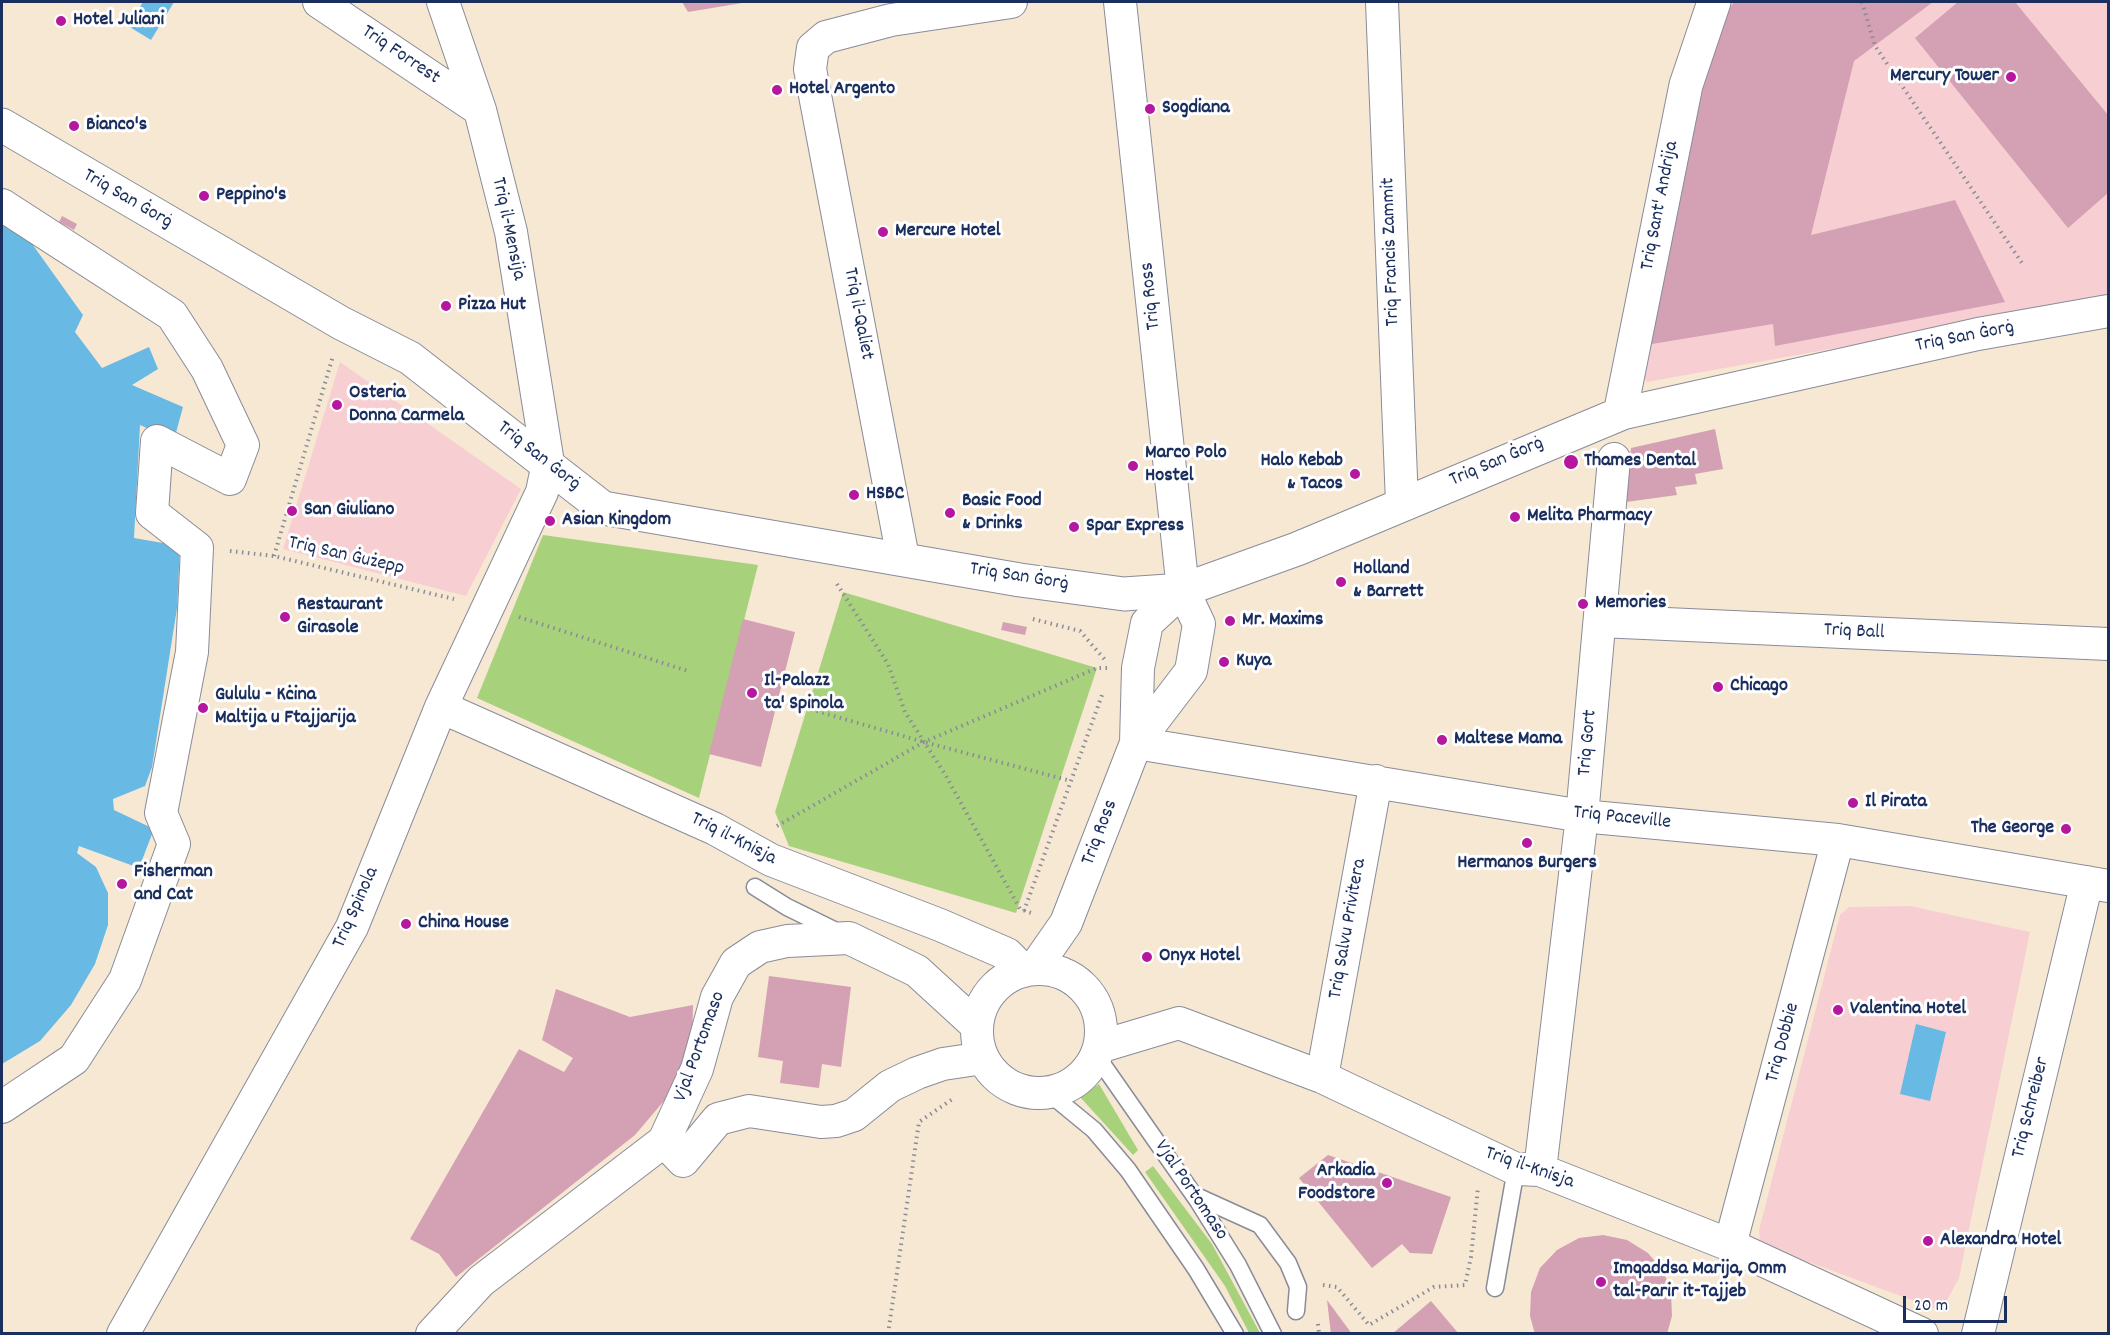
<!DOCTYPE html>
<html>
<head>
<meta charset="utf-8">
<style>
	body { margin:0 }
	#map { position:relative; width:2110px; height:1335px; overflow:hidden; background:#f7e8d3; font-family:Dekko,sans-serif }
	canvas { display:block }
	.frame { position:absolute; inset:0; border:3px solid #1b2f5e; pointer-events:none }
	.scale { position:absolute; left:1903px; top:1296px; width:104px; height:27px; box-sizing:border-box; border:3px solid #1b2f5e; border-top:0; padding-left:8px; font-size:18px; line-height:21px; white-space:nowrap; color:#1b2f5e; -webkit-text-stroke:4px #fff; paint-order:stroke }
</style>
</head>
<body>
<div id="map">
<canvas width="2110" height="1335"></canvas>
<div class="frame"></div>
<div class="scale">20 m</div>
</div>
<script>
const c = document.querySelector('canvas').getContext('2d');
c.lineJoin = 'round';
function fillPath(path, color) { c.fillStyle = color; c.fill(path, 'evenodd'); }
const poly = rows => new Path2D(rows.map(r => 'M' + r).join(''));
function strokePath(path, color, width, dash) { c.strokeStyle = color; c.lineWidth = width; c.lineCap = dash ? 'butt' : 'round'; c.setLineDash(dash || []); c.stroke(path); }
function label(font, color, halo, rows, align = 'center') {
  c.font = font + ' Dekko,sans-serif'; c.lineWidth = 6; c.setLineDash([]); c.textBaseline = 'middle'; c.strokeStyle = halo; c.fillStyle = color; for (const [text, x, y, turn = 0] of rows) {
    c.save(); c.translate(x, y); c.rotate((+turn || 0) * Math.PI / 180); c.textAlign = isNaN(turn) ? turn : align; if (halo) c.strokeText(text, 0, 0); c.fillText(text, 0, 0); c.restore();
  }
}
fillPath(poly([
	[1726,2,2108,2,2108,299,1647,382,1635,363,1701,62],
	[340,362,521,489,466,596,283,549],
	[1910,906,2030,932,1959,1278,1941,1311,1760,1244,1759,1230,1840,915,1849,907]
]), '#f7cfd2');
fillPath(poly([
	[543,535,758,565,699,798,477,698],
	[843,592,1097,668,1016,913,789,846,775,812],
	[1099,1084,1138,1150,1133,1155,1080,1097],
	[1153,1166,1212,1244,1260,1333,1249,1333,1225,1286,1145,1172]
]), '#a8d17c');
fillPath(poly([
	[143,2,174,2,151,40,128,26],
	[2,220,25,234,83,315,75,332,102,368,149,347,158,369,132,385,183,407,174,440,140,425,134,538,180,546,177,608,152,767,145,786,113,799,114,810,154,829,139,868,79,846,77,853,96,867,108,893,108,925,95,964,71,1005,40,1041,2,1064],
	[1916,1024,1946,1032,1930,1101,1900,1094]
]), '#68b9e3');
fillPath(poly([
	[682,2,742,2,742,3,688,12],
	[1734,2,1933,2,1854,61,1811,235,1955,200,2005,302,1775,346,1773,324,1640,346,1718,27],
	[1958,2,2015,2,2108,115,2108,193,2068,228,1915,38],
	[62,216,77,224,74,230,59,222],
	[1715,429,1723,469,1695,474,1697,484,1675,487,1677,495,1626,502,1631,448],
	[743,619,795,632,761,767,709,754],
	[1003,622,1027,627,1025,635,1001,630],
	[769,976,851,987,841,1067,822,1064,819,1088,780,1083,783,1061,758,1057],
	[556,989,630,1017,693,1005,692,1046,674,1089,635,1135,456,1277,439,1254,410,1239,519,1049,564,1072,573,1058,542,1040],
	[1328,1155,1451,1197,1432,1254,1410,1253,1402,1244,1372,1268,1299,1178],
	[1603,1235,1627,1240,1648,1253,1664,1272,1671,1293,1672,1316,1667,1334,1535,1334,1530,1316,1531,1292,1540,1268,1557,1250,1579,1238],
	[1327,1300,1352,1334,1331,1334],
	[1431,1301,1459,1334,1392,1334]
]), '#d4a0b4');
const lane = poly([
	[755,887,787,907,840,933],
	[1096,1055,1198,1201,1238,1265,1273,1334],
	[1049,1093,1094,1130,1128,1170,1196,1269,1235,1334],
	[1194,1195,1260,1225,1288,1263,1298,1287,1296,1311],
	[1495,1288,1516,1169]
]);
const street = poly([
	[319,2,480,110],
	[1382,2,1402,503],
	[2,205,172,315,207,369,243,445,230,479,157,441,152,513,197,548,192,652,161,813,174,844,125,980,74,1059,2,1107],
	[1620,414,1978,334,2108,311],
	[903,558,810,69,813,48,826,37,891,20,1011,2],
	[1600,621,2108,644],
	[441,707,715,829,771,860,940,925,1007,954,1024,971],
	[1136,743,1582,816,1838,840,2108,886],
	[1136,743,1138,668,1147,623,1183,590],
	'977 1031a62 62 0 1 1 124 0a62 62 0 1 1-124 0Z',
	[1034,969,1066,923,1136,743,1191,671,1199,624,1183,590,1120,2],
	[1099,1047,1179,1023,1322,1077,1516,1169,1540,1170,1730,1245,1922,1334],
	[1322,1077,1376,781],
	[664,1141,683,1161,718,1119,749,1111,821,1122,836,1121,854,1115,890,1086,917,1073,943,1064,983,1058],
	[1540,1170,1582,816,1614,459],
	[1730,1245,1838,840],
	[123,1334,352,927,441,707,542,492,548,463,511,232,480,110,443,2],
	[432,1334,481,1281,664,1141,697,1069,717,997,736,963,760,947,787,941,849,938,917,971,977,1026],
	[1978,1334,2087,882]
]);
const secondary = poly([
	[2,125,341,323,410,358,603,508,1020,580,1124,594,1183,590,1297,549,1620,414,1686,85,1714,2]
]);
strokePath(lane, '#898c98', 19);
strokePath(street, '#898c98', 34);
strokePath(secondary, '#898c98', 35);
strokePath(poly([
	[1862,2,1875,46,2022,263],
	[230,551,274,556,454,599],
	[274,556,333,356],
	[837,584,888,664,905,712,946,776,1020,909,1034,914],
	[519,617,688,671],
	[1033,619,1080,631,1106,661],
	[782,701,924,742,1071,781],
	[777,826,924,742,1097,668,1107,668],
	[1024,911,1102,695],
	[1323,1285,1337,1287,1369,1325,1434,1287,1465,1285,1471,1257,1478,1187],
	[1318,1324,1319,1334],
	[888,1334,919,1122,954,1098]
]), '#898c98', 4, [1.5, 4.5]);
strokePath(lane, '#fff', 16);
strokePath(street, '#fff', 32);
strokePath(secondary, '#fff', 33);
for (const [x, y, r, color] of [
	[61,21,6,"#b5179e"],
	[2011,77,6,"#b5179e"],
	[777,90,6,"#b5179e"],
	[1150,109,6,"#b5179e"],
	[74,126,6,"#b5179e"],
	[204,196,6,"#b5179e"],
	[883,232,6,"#b5179e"],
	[446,306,6,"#b5179e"],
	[337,405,6,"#b5179e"],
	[1571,462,8,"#b5179e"],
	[1133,466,6,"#b5179e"],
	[1355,474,6,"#b5179e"],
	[854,495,6,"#b5179e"],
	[292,511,6,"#b5179e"],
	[950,513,6,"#b5179e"],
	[1515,517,6,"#b5179e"],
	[550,521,6,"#b5179e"],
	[1074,527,6,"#b5179e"],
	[1341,582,6,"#b5179e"],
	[1583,604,6,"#b5179e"],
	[285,617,6,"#b5179e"],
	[1230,621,6,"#b5179e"],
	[1224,662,6,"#b5179e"],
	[1718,687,6,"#b5179e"],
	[752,693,6,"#b5179e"],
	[203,708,6,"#b5179e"],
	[1442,740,6,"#b5179e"],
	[1853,803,6,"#b5179e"],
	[2066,829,6,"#b5179e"],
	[1527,843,6,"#b5179e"],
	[122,884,6,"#b5179e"],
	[406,924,6,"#b5179e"],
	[1147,957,6,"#b5179e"],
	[1838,1010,6,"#b5179e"],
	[1387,1183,6,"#b5179e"],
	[1928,1241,6,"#b5179e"],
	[1601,1282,6,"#b5179e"]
]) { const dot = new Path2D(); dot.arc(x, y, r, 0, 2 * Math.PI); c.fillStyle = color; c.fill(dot); strokePath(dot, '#fff', 2); }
label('bold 20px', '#1b2f5e', '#fff', [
	["Hotel Juliani",73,21],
	["Mercury Tower",1999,77,"right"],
	["Hotel Argento",789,90],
	["Sogdiana",1162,109],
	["Bianco's",86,126],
	["Peppino's",216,196],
	["Mercure Hotel",895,232],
	["Pizza Hut",458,306],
	["Osteria",349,394],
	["Donna Carmela",349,417],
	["Marco Polo",1145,454],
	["Hostel",1145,477],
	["Halo Kebab",1343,462,"right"],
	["& Tacos",1343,485,"right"],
	["Thames Dental",1584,462],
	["HSBC",866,495],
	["Basic Food",962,502],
	["& Drinks",962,525],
	["San Giuliano",304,511],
	["Melita Pharmacy",1527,517],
	["Asian Kingdom",562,521],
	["Spar Express",1086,527],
	["Holland",1353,570],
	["& Barrett",1353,593],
	["Memories",1595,604],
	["Restaurant",297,606],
	["Girasole",297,629],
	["Mr. Maxims",1242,621],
	["Kuya",1236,662],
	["Il-Palazz",764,682],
	["ta' Spinola",764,705],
	["Chicago",1730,687],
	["Gululu - Kċina",215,696],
	["Maltija u Ftajjarija",215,719],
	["Maltese Mama",1454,740],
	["Il Pirata",1865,803],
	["The George",2054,829,"right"],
	["Hermanos Burgers",1527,864,"center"],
	["Fisherman",134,873],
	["and Cat",134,896],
	["China House",418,924],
	["Onyx Hotel",1159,957],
	["Valentina Hotel",1850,1010],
	["Arkadia",1375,1172,"right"],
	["Foodstore",1375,1195,"right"],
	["Alexandra Hotel",1940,1241],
	["Imqaddsa Marija, Omm",1613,1270],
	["tal-Parir it-Tajjeb",1613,1293]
], 'left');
label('20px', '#1b2f5e', '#fff', [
	["Triq Forrest",400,56,34],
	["Triq San Ġorġ",127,200,30],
	["Triq Sant' Andrija",1661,206,-79],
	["Triq il-Mensija",507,229,78],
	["Triq Francis Zammit",1392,252,-92],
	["Triq Ross",1152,296,-96],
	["Triq il-Qaliet",857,314,79],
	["Triq San Ġorġ",1965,338,-11],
	["Triq San Ġorġ",538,457,38],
	["Triq San Ġorġ",1497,463,-23],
	["Triq San Ġużepp",346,557,13],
	["Triq San Ġorġ",1019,578,9],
	["Triq Ball",1854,633,3],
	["Triq Gort",1589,743,-85],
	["Triq Paceville",1622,819,6],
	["Triq Ross",1101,833,-69],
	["Triq il-Knisja",733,840,27],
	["Triq Spinola",357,908,-66],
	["Triq Salvu Privitera",1349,929,-80],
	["Triq Dobbie",1784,1043,-75],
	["Vjal Portomaso",701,1047,-70],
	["Triq Schreiber",2032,1108,-76],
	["Triq il-Knisja",1529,1169,19],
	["Vjal Portomaso",1190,1191,56]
]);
</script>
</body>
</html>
